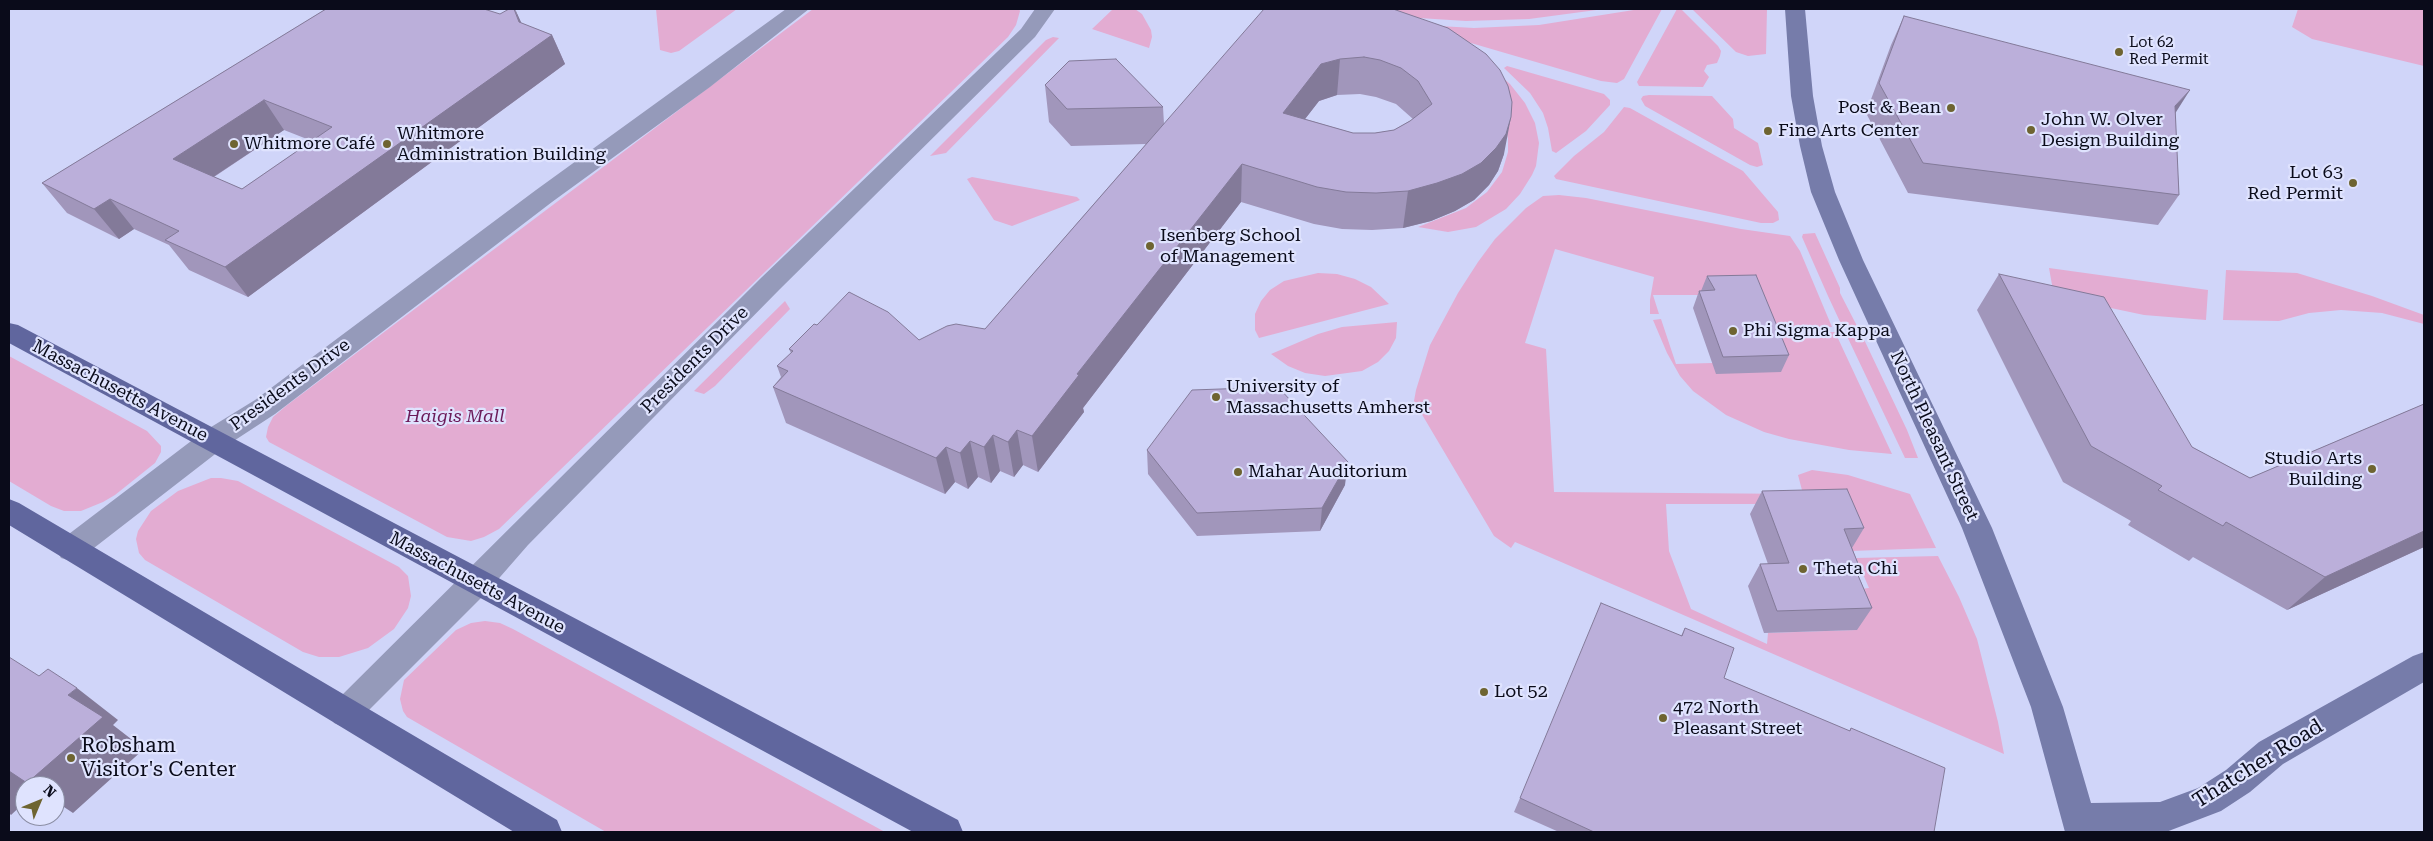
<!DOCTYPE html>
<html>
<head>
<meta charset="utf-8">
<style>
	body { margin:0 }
	#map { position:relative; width:2433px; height:841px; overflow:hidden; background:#d0d5f9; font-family:"Roboto Serif",serif }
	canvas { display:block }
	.frame { position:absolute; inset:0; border:10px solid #0a0b1a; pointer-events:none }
	.north { position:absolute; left:15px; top:776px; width:50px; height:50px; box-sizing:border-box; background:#dfe3fe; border:1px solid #8a8da3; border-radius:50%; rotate:45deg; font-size:14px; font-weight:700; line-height:20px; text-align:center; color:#0a0b1a }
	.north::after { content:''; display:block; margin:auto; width:18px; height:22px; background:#6e6431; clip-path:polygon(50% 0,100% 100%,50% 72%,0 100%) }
</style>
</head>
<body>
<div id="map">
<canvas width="2433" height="841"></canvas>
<div class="frame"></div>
<div class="north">N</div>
</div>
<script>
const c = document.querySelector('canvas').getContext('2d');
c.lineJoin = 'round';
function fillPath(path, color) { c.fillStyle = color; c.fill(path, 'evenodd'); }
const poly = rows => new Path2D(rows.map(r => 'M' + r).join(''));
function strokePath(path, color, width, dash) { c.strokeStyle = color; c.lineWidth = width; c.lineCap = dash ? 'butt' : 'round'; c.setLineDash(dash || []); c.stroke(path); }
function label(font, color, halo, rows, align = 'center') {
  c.font = font + ' "Roboto Serif",serif'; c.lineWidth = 4.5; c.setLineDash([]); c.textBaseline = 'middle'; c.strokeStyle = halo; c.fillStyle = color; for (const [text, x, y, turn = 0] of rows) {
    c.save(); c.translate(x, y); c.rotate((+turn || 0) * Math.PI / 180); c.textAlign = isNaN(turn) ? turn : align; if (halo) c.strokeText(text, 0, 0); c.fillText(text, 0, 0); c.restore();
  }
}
fillPath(poly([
	[656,9,737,9,679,51,671,53,660,50],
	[813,9,1019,9,1020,11,1016,25,1008,37,499,529,484,537,471,541,447,537,269,442,266,437,268,427,273,417,286,406],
	[1113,9,1135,9,1142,14,1151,30,1152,37,1149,48,1092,29],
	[1358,9,1604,9,1529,19,1466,21,1419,18],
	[1640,9,1662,9,1624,79,1617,83,1601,81,1423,29,1439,26,1474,28,1539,25],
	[1677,9,1682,10,1718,46,1721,51,1720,56,1717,63,1707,65,1704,71,1709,77,1703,87,1639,86,1637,82],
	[1692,9,1767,9,1766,54,1748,56,1736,52],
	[2298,9,2424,9,2424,66,2312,39,2292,27],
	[1053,37,1059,38,946,153,930,156,1046,40],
	[1507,66,1604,94,1610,100,1610,105,1586,131,1556,153,1552,151,1548,128,1543,113,1530,93,1504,68],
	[1495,71,1510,84,1525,103,1535,123,1539,143,1536,166,1532,175,1520,194,1506,209,1476,227,1448,232,1418,227,1466,208,1487,192,1502,172,1508,152,1508,139],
	[1649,95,1712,96,1733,119,1734,128,1758,143,1763,165,1757,167,1750,165,1645,106,1641,99,1643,96],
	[1624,107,1630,108,1743,171,1778,212,1779,220,1773,223,1761,223,1556,179,1554,176,1574,156,1604,132],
	[972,177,1077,197,1080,200,1012,226,994,220,967,179],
	[1559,195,1586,198,1741,229,1790,236,1800,251,1832,327,1763,327,1701,295,1653,295,1659,314,1650,314,1650,300,1654,277,1555,249,1525,343,1546,349,1554,492,1803,494,1798,475,1812,470,1848,475,1910,494,1936,548,1850,551,1779,504,1666,504,1669,551,1691,609,1767,644,1768,633,1856,630,1841,591,1869,588,1856,558,1938,556,1959,597,1977,639,1998,722,2004,754,1515,542,1511,548,1494,536,1414,401,1416,390,1430,345,1458,293,1478,262,1495,239,1526,208,1543,196],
	[1815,233,1840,288,1840,293,1857,326,1842,326,1828,296,1802,237,1803,234],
	[2049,268,2208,290,2206,320,2144,315,2054,296],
	[2226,270,2297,273,2372,296,2424,315,2424,324,2382,313,2341,310,2309,313,2279,321,2223,320],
	[1318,273,1337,274,1355,279,1371,287,1389,304,1259,338,1255,330,1255,314,1261,301,1270,290,1284,281],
	[785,301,790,309,715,386,704,394,694,391],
	[1661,319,1676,364,1712,363,1766,334,1835,332,1892,454,1849,450,1789,439,1764,432,1726,415,1693,391,1680,376,1667,353,1653,320],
	[1397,322,1396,338,1389,351,1378,362,1362,371,1325,376,1305,373,1288,366,1271,354,1318,334,1342,327],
	[1860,331,1907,430,1918,458,1905,458,1845,332],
	[9,356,147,431,161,446,161,452,155,463,115,495,103,502,81,511,64,511,51,506,9,481],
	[211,478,221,478,238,481,399,567,408,576,411,596,408,608,394,629,368,648,339,657,319,657,303,652,145,560,139,553,136,539,138,531,151,511,178,491],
	[485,621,500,623,513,629,885,832,606,832,407,717,403,711,400,699,404,680,456,630,471,623]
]), '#e3acd2');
fillPath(poly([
	[786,9,809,9,710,87,552,202,275,414,223,448,81,558,71,561,61,558,56,549,61,540,203,432,255,400,536,190,786,9],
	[1035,9,1055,9,1035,37,780,289,528,545,487,592,356,723,345,728,334,723,329,713,334,703,762,277,1021,29,1035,9]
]), '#959aba');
fillPath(poly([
	[1785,9,1805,9,1813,96,1822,146,1835,192,1863,260,1992,528,2063,707,2091,803,2160,802,2198,788,2226,770,2259,742,2413,656,2424,652,2424,682,2283,764,2250,792,2221,811,2166,832,2065,832,2031,707,1962,528,1839,260,1811,192,1800,146,1791,96,1785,9]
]), '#767caa');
fillPath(poly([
	[9,323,18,325,958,820,963,832,913,832,9,343,9,323],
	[9,499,19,503,557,820,562,832,514,832,9,525,9,499]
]), '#60669e');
fillPath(poly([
	[326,9,500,14,515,9,521,23,552,35,565,64,248,297,189,270,169,245,134,229,119,239,67,213,42,183],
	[284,130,312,141,242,189,214,177],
	[1393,9,1504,154,1498,171,1489,185,1474,200,1455,211,1431,221,1403,228,1372,230,1342,229,1314,224,1241,202,1083,408,1084,412,1038,472,1023,465,1014,477,1000,471,991,483,978,477,968,489,955,482,945,494,786,423,773,387,781,377,777,366,791,353,789,349,817,325,919,340,985,329,1146,144,1071,146,1049,122,1045,85,1163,107,1164,124],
	[1360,94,1376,97,1396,104,1413,119,1394,130,1375,133,1353,133,1305,119,1319,101,1337,95],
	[1904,16,2175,113,2179,195,2158,225,1908,193,1866,113,1891,45],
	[1999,274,2192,447,2250,478,2424,404,2424,547,2287,610,2193,557,2189,561,2128,525,2131,521,2063,482,1977,310],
	[1707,276,1789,355,1781,372,1716,374,1693,308,1699,291,1701,291],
	[1147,450,1345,485,1320,531,1197,536,1148,474],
	[1762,491,1864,528,1852,548,1859,566,1856,570,1872,608,1857,630,1764,633,1748,586,1760,564,1768,564,1750,514],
	[1685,628,1724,678,1849,731,1851,728,1934,832,1559,832,1514,812,1520,798,1681,636]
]), '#a196bb');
fillPath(poly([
	[515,9,527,35,552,35,565,64,248,297,225,267,519,22],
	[1340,59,1337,95,1319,101,1281,150,1283,113,1321,64],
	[2190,90,2171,120,2175,106],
	[264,100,284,130,195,189,173,159],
	[1511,117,1504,154,1498,171,1489,185,1474,200,1455,211,1431,221,1403,228,1408,191],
	[1242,164,1241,202,1083,408,1084,412,1038,472,1032,436,1077,374],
	[110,199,134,229,119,239,94,209],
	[1017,430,1023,465,1014,477,1008,442],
	[993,435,1000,471,991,483,984,447],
	[970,441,978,477,968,489,960,453],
	[946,447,955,482,945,494,936,458],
	[1348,462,1345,485,1320,531,1322,508],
	[2424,531,2424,547,2287,610,2325,577],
	[77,688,118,720,113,725,144,749,73,813,55,801,55,786,25,786,25,802,11,815,9,813,9,770,68,695]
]), '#837a99');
const building = poly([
	[326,9,484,9,500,14,509,9,514,9,519,22,552,35,225,267,165,240,179,231,110,199,94,209,42,183,326,9],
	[264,100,332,127,242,189,173,159,264,100],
	[1264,9,1393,9,1448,28,1486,54,1500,70,1508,86,1512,102,1511,117,1506,134,1496,148,1481,163,1462,174,1437,183,1408,191,1376,193,1346,192,1317,187,1242,164,1077,374,1079,375,1032,436,1017,430,1008,442,993,435,984,447,970,441,960,453,946,447,936,458,773,387,788,371,777,366,793,351,789,349,814,324,817,325,849,292,888,312,919,340,947,326,956,324,985,329,1264,9],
	[1364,57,1380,60,1401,68,1418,81,1432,104,1410,121,1394,130,1375,133,1353,133,1283,113,1321,64,1340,59,1364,57],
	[1904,16,2190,90,2175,106,2179,195,1923,163,1879,83,1904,16],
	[1116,59,1163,107,1067,109,1045,85,1069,61,1116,59],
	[1999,274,2104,297,2192,447,2250,478,2424,404,2424,531,2325,577,2226,522,2223,526,2158,490,2162,486,2091,446,1999,274],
	[1756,275,1789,355,1723,357,1699,291,1715,290,1707,276,1756,275],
	[1278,387,1348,462,1322,508,1197,513,1147,450,1192,390,1278,387],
	[1847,489,1864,528,1844,529,1859,566,1854,566,1872,608,1777,611,1760,564,1789,563,1762,491,1847,489],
	[1601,603,1682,636,1685,628,1734,648,1724,678,1850,731,1851,728,1945,768,1934,832,1594,832,1520,798,1601,603],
	[9,657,39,676,48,669,77,688,68,695,103,717,27,783,9,771,9,657]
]);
fillPath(building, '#bbafda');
strokePath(building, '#837a99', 1);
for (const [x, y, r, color] of [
	[2119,52,5,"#6e6431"],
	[1951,108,5,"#6e6431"],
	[2031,130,5,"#6e6431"],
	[1768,131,5,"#6e6431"],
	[234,144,5,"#6e6431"],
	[387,144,5,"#6e6431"],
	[2353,183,5,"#6e6431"],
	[1150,246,5,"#6e6431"],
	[1733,331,5,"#6e6431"],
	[1216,397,5,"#6e6431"],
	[2372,469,5,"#6e6431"],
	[1238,472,5,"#6e6431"],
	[1803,569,5,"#6e6431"],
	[1484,692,5,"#6e6431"],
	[1663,718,5,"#6e6431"],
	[71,758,5,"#6e6431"]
]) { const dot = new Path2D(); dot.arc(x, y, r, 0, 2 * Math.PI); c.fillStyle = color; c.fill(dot); strokePath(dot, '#dfe3fe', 2); }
label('15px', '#0a0b1a', '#dfe3fe', [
	["Lot 62",2129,43],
	["Red Permit",2129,60]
], 'left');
label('18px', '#0a0b1a', '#dfe3fe', [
	["Post & Bean",1941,108,"right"],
	["John W. Olver",2041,120],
	["Design Building",2041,141],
	["Fine Arts Center",1778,131],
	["Whitmore",397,134],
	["Administration Building",397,155],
	["Whitmore Café",244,144],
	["Lot 63",2343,173,"right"],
	["Red Permit",2343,194,"right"],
	["Isenberg School",1160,236],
	["of Management",1160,257],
	["Phi Sigma Kappa",1743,331],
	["University of",1226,387],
	["Massachusetts Amherst",1226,408],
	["Studio Arts",2362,459,"right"],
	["Building",2362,480,"right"],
	["Mahar Auditorium",1248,472],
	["Theta Chi",1813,569],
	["Lot 52",1494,692],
	["472 North",1673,708],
	["Pleasant Street",1673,729]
], 'left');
label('18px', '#0a0b1a', '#dfe3fe', [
	["Presidents Drive",695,360,-45],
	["Presidents Drive",290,385,-36],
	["Massachusetts Avenue",120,391,28],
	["North Pleasant Street",1934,436,65],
	["Massachusetts Avenue",477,583,28]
]);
label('italic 18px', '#6b1a59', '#dfe3fe', [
	["Haigis Mall",455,417]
]);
label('21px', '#0a0b1a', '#dfe3fe', [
	["Robsham",81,746],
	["Visitor's Center",81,770]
], 'left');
label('21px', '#0a0b1a', '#dfe3fe', [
	["Thatcher Road",2258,764,-32]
]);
</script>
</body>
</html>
